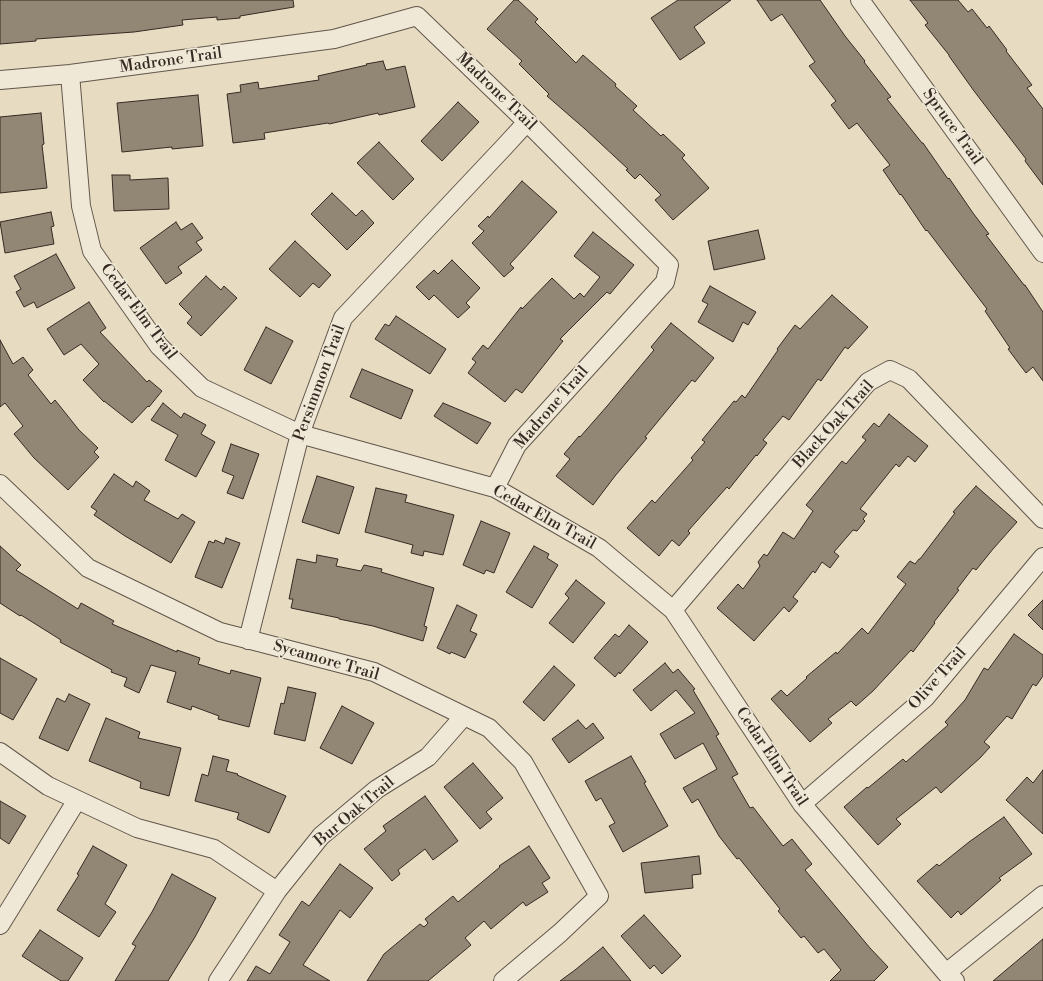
<!DOCTYPE html>
<html>
<head>
<meta charset="utf-8">
<style>
	body { margin:0 }
	canvas { display:block; background:#e7dcc1 }
</style>
</head>
<body>
<canvas width="1043" height="981"></canvas>
<script>
const c = document.querySelector('canvas').getContext('2d');
c.lineJoin = 'round';
function fillPath(path, color) { c.fillStyle = color; c.fill(path, 'evenodd'); }
const poly = rows => new Path2D(rows.map(r => 'M' + r).join(''));
function strokePath(path, color, width, dash) { c.strokeStyle = color; c.lineWidth = width; c.lineCap = dash ? 'butt' : 'round'; c.setLineDash(dash || []); c.stroke(path); }
function label(font, color, halo, rows, align = 'center') {
  c.font = font + ' "Libre Bodoni",serif'; c.lineWidth = 3.5; c.setLineDash([]); c.textBaseline = 'middle'; c.strokeStyle = halo; c.fillStyle = color; for (const [text, x, y, turn = 0] of rows) {
    c.save(); c.translate(x, y); c.rotate((+turn || 0) * Math.PI / 180); c.textAlign = isNaN(turn) ? turn : align; if (halo) c.strokeText(text, 0, 0); c.fillText(text, 0, 0); c.restore();
  }
}
const building = poly([
	[0,0,293,0,294,7,240,16,240,18,217,20,217,17,182,20,183,25,134,32,36,39,36,41,0,44,0,0],
	[514,0,518,0,538,19,535,22,576,63,583,55,616,84,615,86,637,106,633,110,661,136,663,134,685,155,682,158,709,188,673,220,655,200,661,195,640,174,635,179,626,170,628,169,585,129,547,96,549,94,519,64,522,61,487,29,514,0],
	[678,0,731,0,694,27,705,43,680,60,651,18,678,0],
	[757,0,820,0,845,36,865,61,864,62,891,97,887,99,922,143,923,143,948,179,949,178,973,213,989,234,986,235,1024,285,1025,285,1043,312,1043,381,1033,367,1026,373,1008,349,1010,348,985,311,987,309,927,230,926,231,901,194,900,195,883,170,890,165,857,123,849,129,831,105,836,101,809,66,815,62,782,14,771,21,757,0],
	[910,0,958,0,968,12,972,9,987,28,989,26,1007,50,1006,51,1032,85,1027,88,1043,109,1043,185,1025,161,1026,159,974,91,949,56,949,55,925,25,928,23,910,0],
	[383,61,386,70,405,66,415,107,379,115,378,113,329,124,328,123,264,133,265,139,233,143,227,94,241,92,240,85,258,82,259,89,319,80,318,76,367,65,366,64,383,61],
	[198,95,203,146,172,149,172,147,122,152,117,103,198,95],
	[458,102,479,122,442,161,421,141,458,102],
	[41,113,44,144,42,145,47,188,0,193,0,117,41,113],
	[379,142,414,179,393,200,357,163,379,142],
	[112,175,130,175,130,180,168,178,169,209,114,211,112,175],
	[522,181,557,212,522,251,510,264,514,268,504,277,472,243,484,231,478,226,488,216,489,218,522,181],
	[332,193,356,216,362,210,374,223,347,250,311,214,332,193],
	[51,212,54,226,51,227,54,244,5,253,0,222,51,212],
	[176,222,181,230,192,223,203,238,196,242,202,250,178,267,182,273,166,284,140,248,176,222],
	[758,230,765,259,714,270,708,241,758,230],
	[593,232,634,265,610,294,607,292,560,339,563,341,522,393,516,389,505,402,468,373,476,362,472,359,483,345,488,349,521,307,522,309,552,278,574,299,580,293,584,297,600,277,574,256,593,232],
	[295,241,331,275,319,288,313,283,300,297,269,269,295,241],
	[56,254,75,288,37,308,34,302,24,307,16,292,21,289,14,276,56,254],
	[452,260,480,288,466,303,470,307,458,318,434,295,429,300,416,287,434,270,438,274,452,260],
	[206,276,221,290,224,286,237,298,201,336,187,323,192,317,179,304,206,276],
	[710,286,756,312,748,325,743,322,733,342,698,322,708,304,702,301,710,286],
	[832,295,868,327,848,349,845,347,821,381,818,379,789,420,783,416,763,440,767,443,757,456,756,455,729,489,727,487,688,531,690,533,679,546,672,540,659,556,627,528,652,500,655,503,693,460,691,458,705,442,702,440,734,401,736,402,742,395,745,398,778,350,777,349,795,325,800,329,832,295],
	[89,302,106,328,100,332,147,382,149,380,162,391,149,407,148,406,132,423,104,401,104,402,83,380,99,364,81,344,64,355,47,329,89,302],
	[396,316,446,349,430,374,375,339,385,324,389,326,396,316],
	[671,323,714,358,695,382,692,380,645,437,647,438,615,476,593,505,556,476,570,459,564,454,579,436,580,437,608,405,654,350,651,347,671,323],
	[266,327,293,341,271,384,244,370,266,327],
	[0,340,13,364,23,357,33,370,28,375,51,404,55,400,79,430,98,448,94,452,99,457,68,490,34,458,14,434,23,426,5,403,0,407,0,340],
	[362,369,413,390,401,419,350,397,362,369],
	[163,403,181,418,184,413,206,425,201,434,215,442,196,477,165,460,178,435,151,420,163,403],
	[443,403,491,423,477,444,434,416,443,403],
	[889,414,928,446,915,462,908,456,899,467,896,464,860,509,867,514,863,519,865,521,857,531,853,530,834,552,839,556,830,568,822,562,815,573,813,571,793,597,798,601,789,612,784,607,754,641,717,608,738,584,743,589,760,566,758,562,764,554,767,556,783,532,794,539,813,511,806,505,842,461,846,464,866,440,862,437,874,423,879,427,889,414],
	[231,444,259,454,243,499,227,493,234,476,222,471,231,444],
	[114,474,133,487,136,481,150,491,144,500,178,519,182,514,195,522,171,563,125,536,94,515,97,511,91,507,114,474],
	[317,476,354,487,339,534,302,522,317,476],
	[976,486,1017,522,993,549,976,570,973,568,957,589,959,590,934,622,935,623,913,652,911,650,873,691,856,706,851,701,828,719,832,723,810,742,771,699,781,690,787,696,807,678,806,677,836,652,837,654,862,628,868,634,906,584,897,577,910,561,915,564,919,559,920,559,955,513,953,512,976,486],
	[376,488,407,495,405,502,454,515,443,555,424,551,423,556,411,553,413,545,365,532,376,488],
	[481,521,510,533,494,573,486,570,484,574,463,565,481,521],
	[226,538,240,543,222,588,195,577,209,541,214,543,215,540,224,544,226,538],
	[0,546,21,565,16,570,78,609,81,603,114,621,112,624,177,652,177,650,200,658,198,664,230,674,231,670,261,678,249,727,218,719,219,716,192,706,191,710,167,702,176,672,151,665,139,693,124,686,127,678,111,672,112,670,60,642,61,640,21,615,20,616,0,603,0,546],
	[534,546,549,554,547,558,558,565,532,608,506,592,534,546],
	[317,555,338,559,336,566,361,571,364,565,382,569,381,572,434,588,424,626,427,627,423,641,373,626,339,619,339,618,291,608,293,599,289,599,297,559,316,563,317,555],
	[576,580,605,603,573,643,549,623,569,598,565,594,576,580],
	[1043,600,1043,630,1028,615,1043,600],
	[457,605,477,615,470,631,477,634,465,658,451,652,450,654,437,648,457,605],
	[629,625,648,642,620,674,619,672,615,677,594,658,615,634,619,637,629,625],
	[1014,634,1043,655,1043,676,1036,686,1033,684,1012,719,1007,716,984,742,990,747,980,758,941,793,936,787,896,819,901,824,878,845,844,807,867,787,868,788,903,759,906,762,948,725,945,722,965,700,984,668,988,670,1014,634],
	[0,658,37,679,13,720,0,713,0,658],
	[665,663,673,673,678,669,695,689,693,690,719,734,716,736,738,774,732,777,750,808,753,807,783,846,792,839,812,864,805,870,870,948,888,967,874,981,830,981,841,970,824,949,818,953,804,936,801,938,778,911,780,909,739,858,737,859,719,836,698,799,692,803,683,788,717,769,703,743,675,759,660,734,695,713,676,690,651,711,633,690,665,663],
	[554,666,575,685,544,721,523,702,554,666],
	[288,687,316,693,305,741,274,734,281,703,284,704,288,687],
	[69,694,90,704,68,751,39,738,57,698,65,702,69,694],
	[342,706,374,723,352,764,320,748,342,706],
	[106,718,140,732,138,738,181,748,169,796,140,788,141,782,89,761,106,718],
	[578,720,586,729,593,723,604,738,569,763,552,739,578,720],
	[213,756,229,760,226,771,238,774,237,775,286,796,269,833,237,819,239,813,195,801,202,774,208,776,213,756],
	[631,756,646,782,644,783,668,826,623,852,609,826,615,823,601,798,596,801,585,781,631,756],
	[473,763,503,798,486,812,492,819,480,829,444,787,473,763],
	[1043,770,1043,834,1006,800,1027,777,1033,783,1043,770],
	[425,796,458,841,433,860,425,849,398,870,400,874,392,881,364,849,386,831,383,826,425,796],
	[0,801,26,816,9,844,0,838,0,801],
	[1004,817,1032,854,999,878,1001,880,961,915,958,911,951,918,917,881,937,864,939,866,969,842,1004,817],
	[93,846,127,865,105,904,116,912,99,937,57,910,79,875,77,874,93,846],
	[529,846,550,878,542,883,548,892,526,906,523,902,491,929,484,921,465,938,471,945,428,981,367,981,384,954,420,924,424,927,428,923,425,919,453,896,458,902,500,867,499,866,529,846],
	[699,856,701,874,692,875,693,888,645,893,641,863,699,856],
	[340,864,373,888,350,918,340,910,303,965,330,981,247,981,256,966,270,974,290,942,279,935,302,901,309,906,340,864],
	[172,874,216,898,195,937,168,981,115,981,136,946,132,944,152,912,172,874],
	[644,915,681,956,662,974,654,965,650,969,621,936,644,915],
	[40,930,83,958,68,981,61,981,22,956,40,930],
	[1043,939,1043,981,993,981,1043,939],
	[603,947,631,981,560,981,575,970,603,947]
]);
fillPath(building, '#928775');
strokePath(building, '#362a23', 1);
const street = poly([
	[860,0,1043,253],
	[70,74,81,206,92,251,159,346,202,388,300,434,495,488,599,548,673,610,802,804,946,973,955,981],
	[0,80,70,74,334,39,417,16,527,122,669,265,665,282,517,445,495,488],
	[0,484,88,568,220,632,374,672,489,728,523,762,599,896,560,933,503,981],
	[673,610,868,382,890,370,909,379,1043,519],
	[248,640,300,434,343,318,505,146,527,122],
	[0,752,48,786,137,828,214,849,277,891],
	[802,804,925,698,1043,557],
	[0,925,77,800],
	[946,973,1043,895],
	[218,981,277,891,321,836,377,789,428,757,464,716]
]);
strokePath(street, '#62564a', 20);
strokePath(street, '#efe8d7', 18);
label('16px', '#362a23', '#efe8d7', [
	["Madrone Trail",171,61,-8],
	["Madrone Trail",496,92,44],
	["Spruce Trail",952,127,54],
	["Cedar Elm Trail",138,312,53],
	["Persimmon Trail",320,383,-70],
	["Madrone Trail",552,408,-49],
	["Black Oak Trail",834,425,-48],
	["Cedar Elm Trail",544,518,29],
	["Sycamore Trail",326,661,16],
	["Olive Trail",938,679,-48],
	["Cedar Elm Trail",771,757,56],
	["Bur Oak Trail",355,812,-40]
]);
</script>
</body>
</html>
